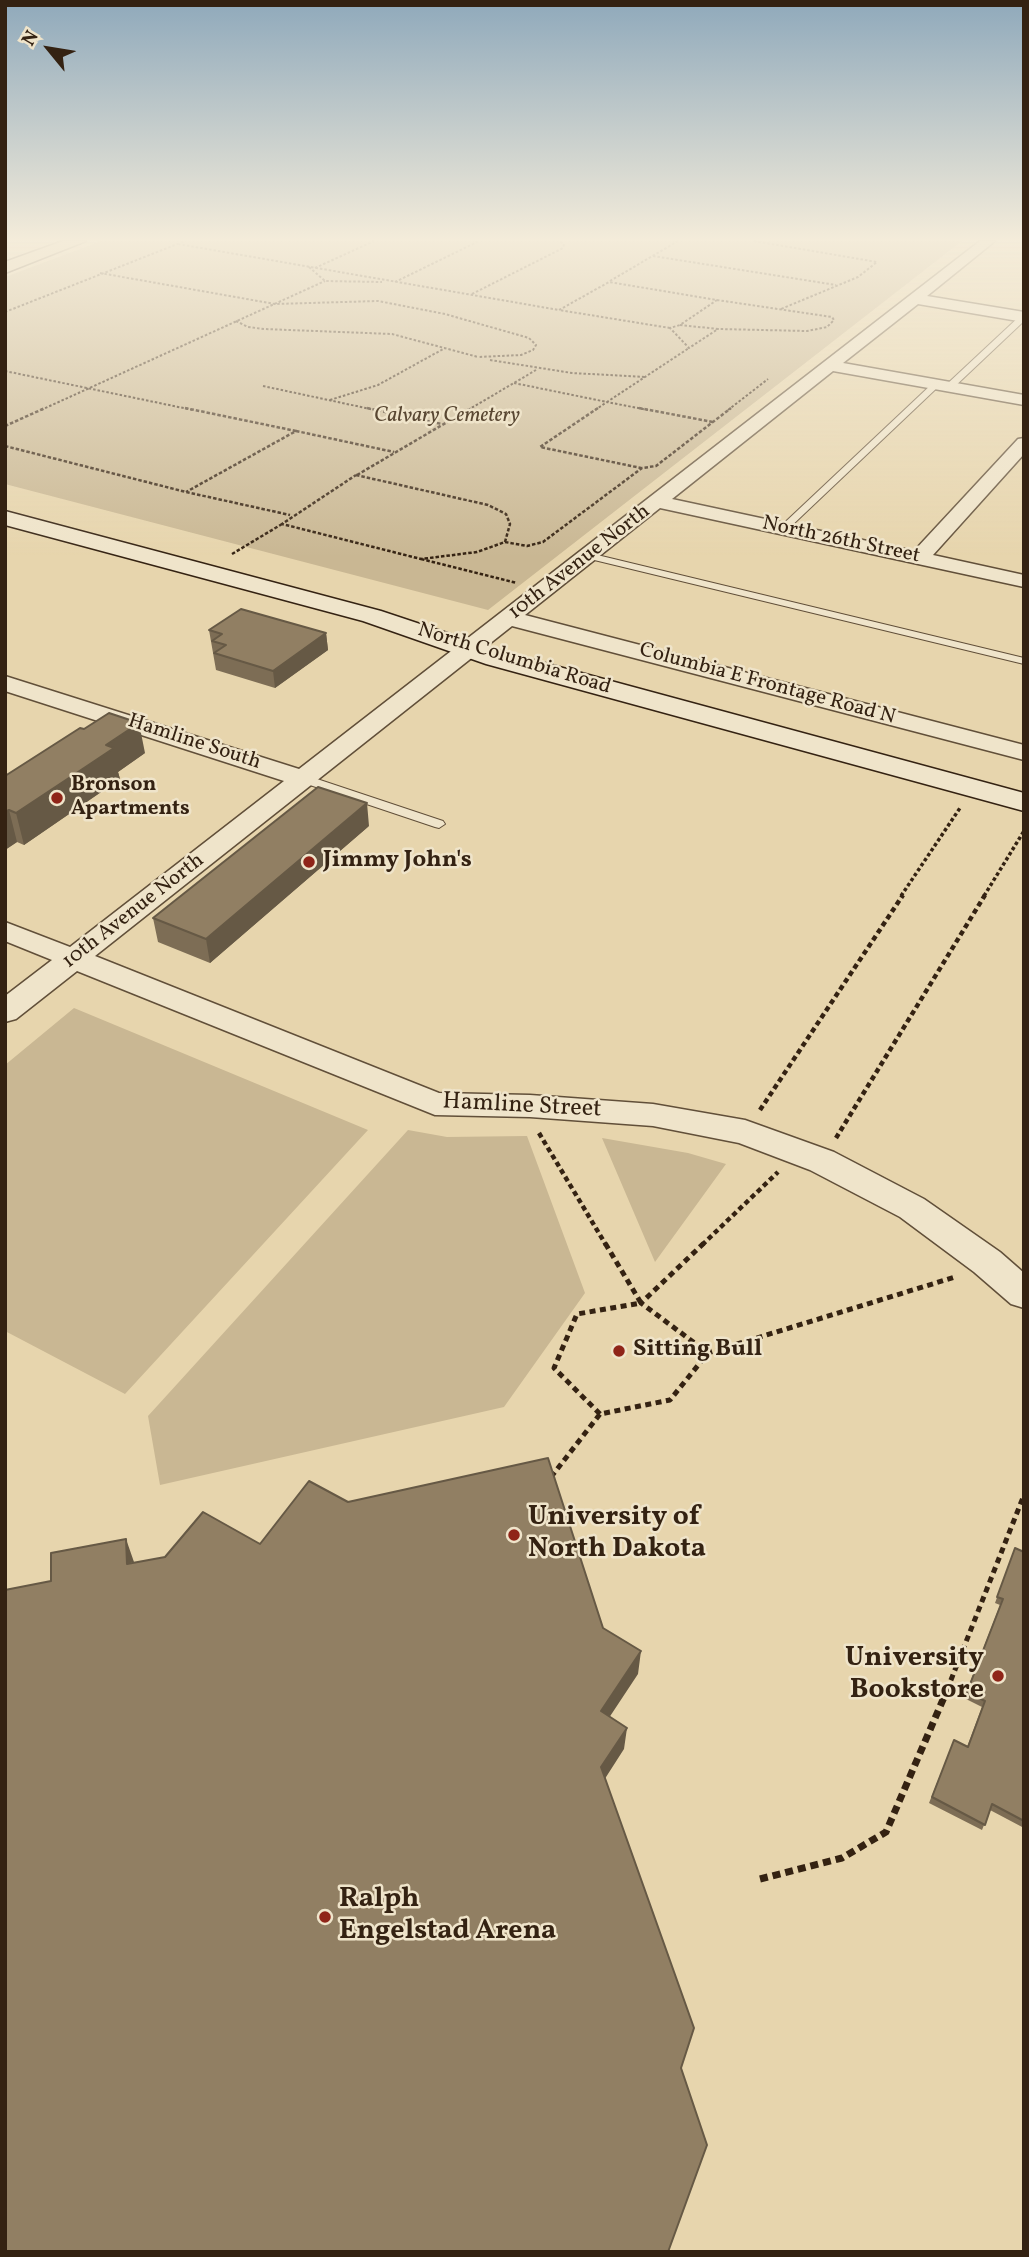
<!DOCTYPE html>
<html>
<head>
<meta charset="utf-8">
<style>
	body { margin:0 }
	#map { position:relative; width:1029px; height:2257px; overflow:hidden; background:#e7d5ad; font-family:Vollkorn,serif }
	canvas { display:block }
	.frame { position:absolute; inset:0; border:7px solid #342212; pointer-events:none }
	.north { position:absolute; left:14px; top:14px; width:70px; height:70px; -webkit-text-stroke:5px #efe4ca; paint-order:stroke; rotate:300deg; font-size:19px; font-weight:700; line-height:28px; text-align:center; color:#342212 }
	.north::after { content:''; display:block; margin:auto; width:24px; height:32px; background:#342212; clip-path:polygon(50% 0,100% 100%,50% 72%,0 100%) }
</style>
</head>
<body>
<div id="map">
<canvas width="1029" height="2257"></canvas>
<div class="frame"></div>
<div class="north">N</div>
</div>
<script>
const c = document.querySelector('canvas').getContext('2d');
c.lineJoin = 'round';
function fillPath(path, color) { c.fillStyle = color; c.fill(path, 'evenodd'); }
const poly = rows => new Path2D(rows.map(r => 'M' + r).join(''));
function strokePath(path, color, width, dash) { c.strokeStyle = color; c.lineWidth = width; c.lineCap = dash ? 'butt' : 'round'; c.setLineDash(dash || []); c.stroke(path); }
function label(font, color, halo, rows, align = 'center') {
  c.font = font + ' Vollkorn,serif'; c.lineWidth = 5; c.setLineDash([]); c.textBaseline = 'middle'; c.strokeStyle = halo; c.fillStyle = color; for (const [text, x, y, turn = 0] of rows) {
    c.save(); c.translate(x, y); c.rotate((+turn || 0) * Math.PI / 180); c.textAlign = isNaN(turn) ? turn : align; if (halo) c.strokeText(text, 0, 0); c.fillText(text, 0, 0); c.restore();
  }
}
fillPath(poly([
	[101,241,962,241,488,610,5,484,5,277],
	[74,1008,368,1130,125,1394,5,1331,5,1065],
	[408,1130,447,1137,527,1136,585,1293,504,1407,160,1485,148,1416],
	[602,1138,688,1153,726,1164,655,1262]
]), '#c9b793');
const service = poly([
	[1021,315,1024,315,1024,321,952,389,946,389,946,385,1021,315],
	[933,383,940,385,786,531,780,531,780,527,933,383],
	[589,553,1024,658,1024,664,586,558,586,554,589,553],
	[302,774,443,821,445,824,439,828,435,827,298,781,296,778,302,774]
]);
const minor = poly([
	[980,241,995,241,927,296,1024,312,1024,322,918,304,843,363,1024,395,1024,405,833,371,672,499,914,551,1018,439,1024,438,1024,454,933,555,1024,575,1024,587,660,508,525,615,1024,745,1024,760,512,626,95,956,439,1093,530,1095,653,1104,745,1120,834,1152,924,1199,1000,1252,1024,1273,1024,1308,1011,1304,974,1272,900,1217,810,1170,739,1143,653,1126,530,1117,435,1115,77,971,16,1019,5,1022,5,996,52,960,5,941,5,922,70,947,284,781,5,691,5,676,299,769,980,241]
]);
const secondary = poly([
	[5,511,381,611,504,652,1024,793,1024,811,486,664,363,621,5,525,5,511]
]);
const trunk = poly([
	[63,241,86,241,5,273,5,262,63,241]
]);
strokePath(service, '#614f39', 2);
strokePath(minor, '#614f39', 3);
strokePath(secondary, '#342212', 3);
strokePath(trunk, '#342212', 3);
strokePath(poly([
	[754,241,877,262,858,277,781,309],
	[178,244,559,310],
	[653,256,836,285],
	[309,267,325,281,382,282],
	[315,268,374,241],
	[100,273,275,304,378,301,445,314,529,338,536,345,533,350,521,355,478,357],
	[610,281,678,241],
	[395,282,479,241],
	[472,294,563,248,564,244,558,241],
	[717,300,832,317,834,320,827,327,807,331,718,329],
	[5,312,185,241],
	[236,321,248,327,264,329,392,334,478,357],
	[680,325,718,329,689,348,670,328,680,325],
	[670,328,559,310,609,282,717,300,680,325],
	[490,360,572,373,645,377],
	[5,371,193,410],
	[514,383,607,402,689,348],
	[263,386,375,410],
	[330,400,378,385,445,348],
	[41,410,325,281],
	[468,410,536,370],
	[595,410,607,402,648,410],
	[728,410,768,379]
]), '#342212', 2, [2.5, 2]);
strokePath(poly([
	[185,408,296,431,186,492],
	[367,408,442,424],
	[598,408,540,447,641,468],
	[639,408,713,422],
	[5,426,45,408],
	[296,431,394,452],
	[5,446,186,492,290,515],
	[356,475,488,505,506,514,510,524,505,542,477,552,421,559,282,524,356,475],
	[357,475,471,408],
	[505,542,527,546,543,542,642,468,656,466,731,408],
	[232,554,282,524],
	[421,559,517,583]
]), '#342212', 2.5, [3.5, 2]);
strokePath(poly([
	[901,896,960,808],
	[984,896,1024,831]
]), '#342212', 3.5, [3.5, 2.5]);
strokePath(poly([
	[760,1110,903,895],
	[539,1133,606,1245],
	[836,1138,985,895],
	[702,1245,778,1172]
]), '#342212', 4.5, [5, 3.5]);
strokePath(poly([
	[704,1243,641,1303,708,1353],
	[600,1414,554,1368,577,1314,641,1303,605,1243],
	[551,1477,600,1414,670,1400,708,1353,955,1277],
	[947,1690,1024,1495]
]), '#342212', 5, [6, 4.5]);
strokePath(poly([
	[760,1879,842,1858,886,1832,948,1688]
]), '#342212', 7, [8, 5]);
fillPath(service, '#efe4ca');
fillPath(minor, '#efe4ca');
fillPath(secondary, '#efe4ca');
fillPath(trunk, '#e7d5ad');
fillPath(poly([
	[209,630,326,633,328,650,275,688,216,670],
	[145,753,118,772,120,779,91,799,24,845,17,842,5,850,5,776],
	[369,826,210,963,158,942,153,918],
	[1015,1548,1024,1552,1024,1828,990,1810,982,1830,929,1803,954,1740,967,1747,982,1707,964,1698,1000,1605,995,1603]
]), '#7d6d55');
fillPath(poly([
	[326,633,328,650,275,688,273,671],
	[139,723,145,753,118,772,120,779,24,845,16,813,106,745],
	[367,803,369,826,210,963,206,939],
	[9,810,17,842,5,850,5,812],
	[126,1539,134,1562,127,1564],
	[641,1651,638,1674,599,1733,601,1711],
	[627,1728,624,1749,599,1788,601,1767]
]), '#665945');
const building = poly([
	[241,609,326,633,273,671,214,653,226,645,212,641,222,634,209,630,241,609],
	[109,713,139,723,106,745,114,748,84,768,16,813,9,810,5,812,5,776,80,728,84,729,109,713],
	[318,787,367,803,206,939,153,918,318,787],
	[548,1458,603,1628,641,1651,601,1711,627,1728,601,1767,694,2028,681,2068,707,2145,668,2252,5,2252,5,1590,51,1581,51,1553,126,1539,127,1564,165,1557,203,1512,260,1544,309,1481,348,1502,548,1458],
	[1015,1548,1024,1552,1024,1821,992,1804,985,1825,932,1797,954,1740,968,1747,985,1701,967,1692,1003,1599,997,1597,1015,1548]
]);
fillPath(building, '#917f63');
strokePath(building, '#665945', 2);
const sky = c.createLinearGradient(0, 0, 0, 557);
sky.addColorStop(0, '#8fa9bb');
sky.addColorStop(0.43, '#f4ecda');
sky.addColorStop(1, '#f4ecda00');
c.fillStyle = sky;
c.fillRect(0, 0, 1029, 557);
for (const [x, y, r, color] of [
	[57,798,7,"#8f2418"],
	[309,862,7,"#8f2418"],
	[619,1351,7,"#8f2418"],
	[514,1535,7,"#8f2418"],
	[998,1676,7,"#8f2418"],
	[325,1917,7,"#8f2418"]
]) { const dot = new Path2D(); dot.arc(x, y, r, 0, 2 * Math.PI); c.fillStyle = color; c.fill(dot); strokePath(dot, '#efe4ca', 2.5); }
label('italic 21px', '#594732', '#efe4ca', [
	["Calvary Cemetery",447,417]
]);
label('21px', '#342212', '#efe4ca', [
	["North 26th Street",841,541,12],
	["10th Avenue North",580,563,-38],
	["North Columbia Road",514,660,17],
	["Columbia E Frontage Road N",767,685,15],
	["Hamline South",194,743,18],
	["10th Avenue North",134,912,-38]
]);
label('bold 21px', '#342212', '#efe4ca', [
	["Bronson",71,786],
	["Apartments",71,810]
], 'left');
label('bold 24px', '#342212', '#efe4ca', [
	["Jimmy John's",323,862],
	["Sitting Bull",633,1351]
], 'left');
label('24px', '#342212', '#efe4ca', [
	["Hamline Street",522,1107,3]
]);
label('bold 28px', '#342212', '#efe4ca', [
	["University of",528,1519],
	["North Dakota",528,1551],
	["University",984,1660,"right"],
	["Bookstore",984,1692,"right"],
	["Ralph",339,1901],
	["Engelstad Arena",339,1933]
], 'left');
</script>
</body>
</html>
